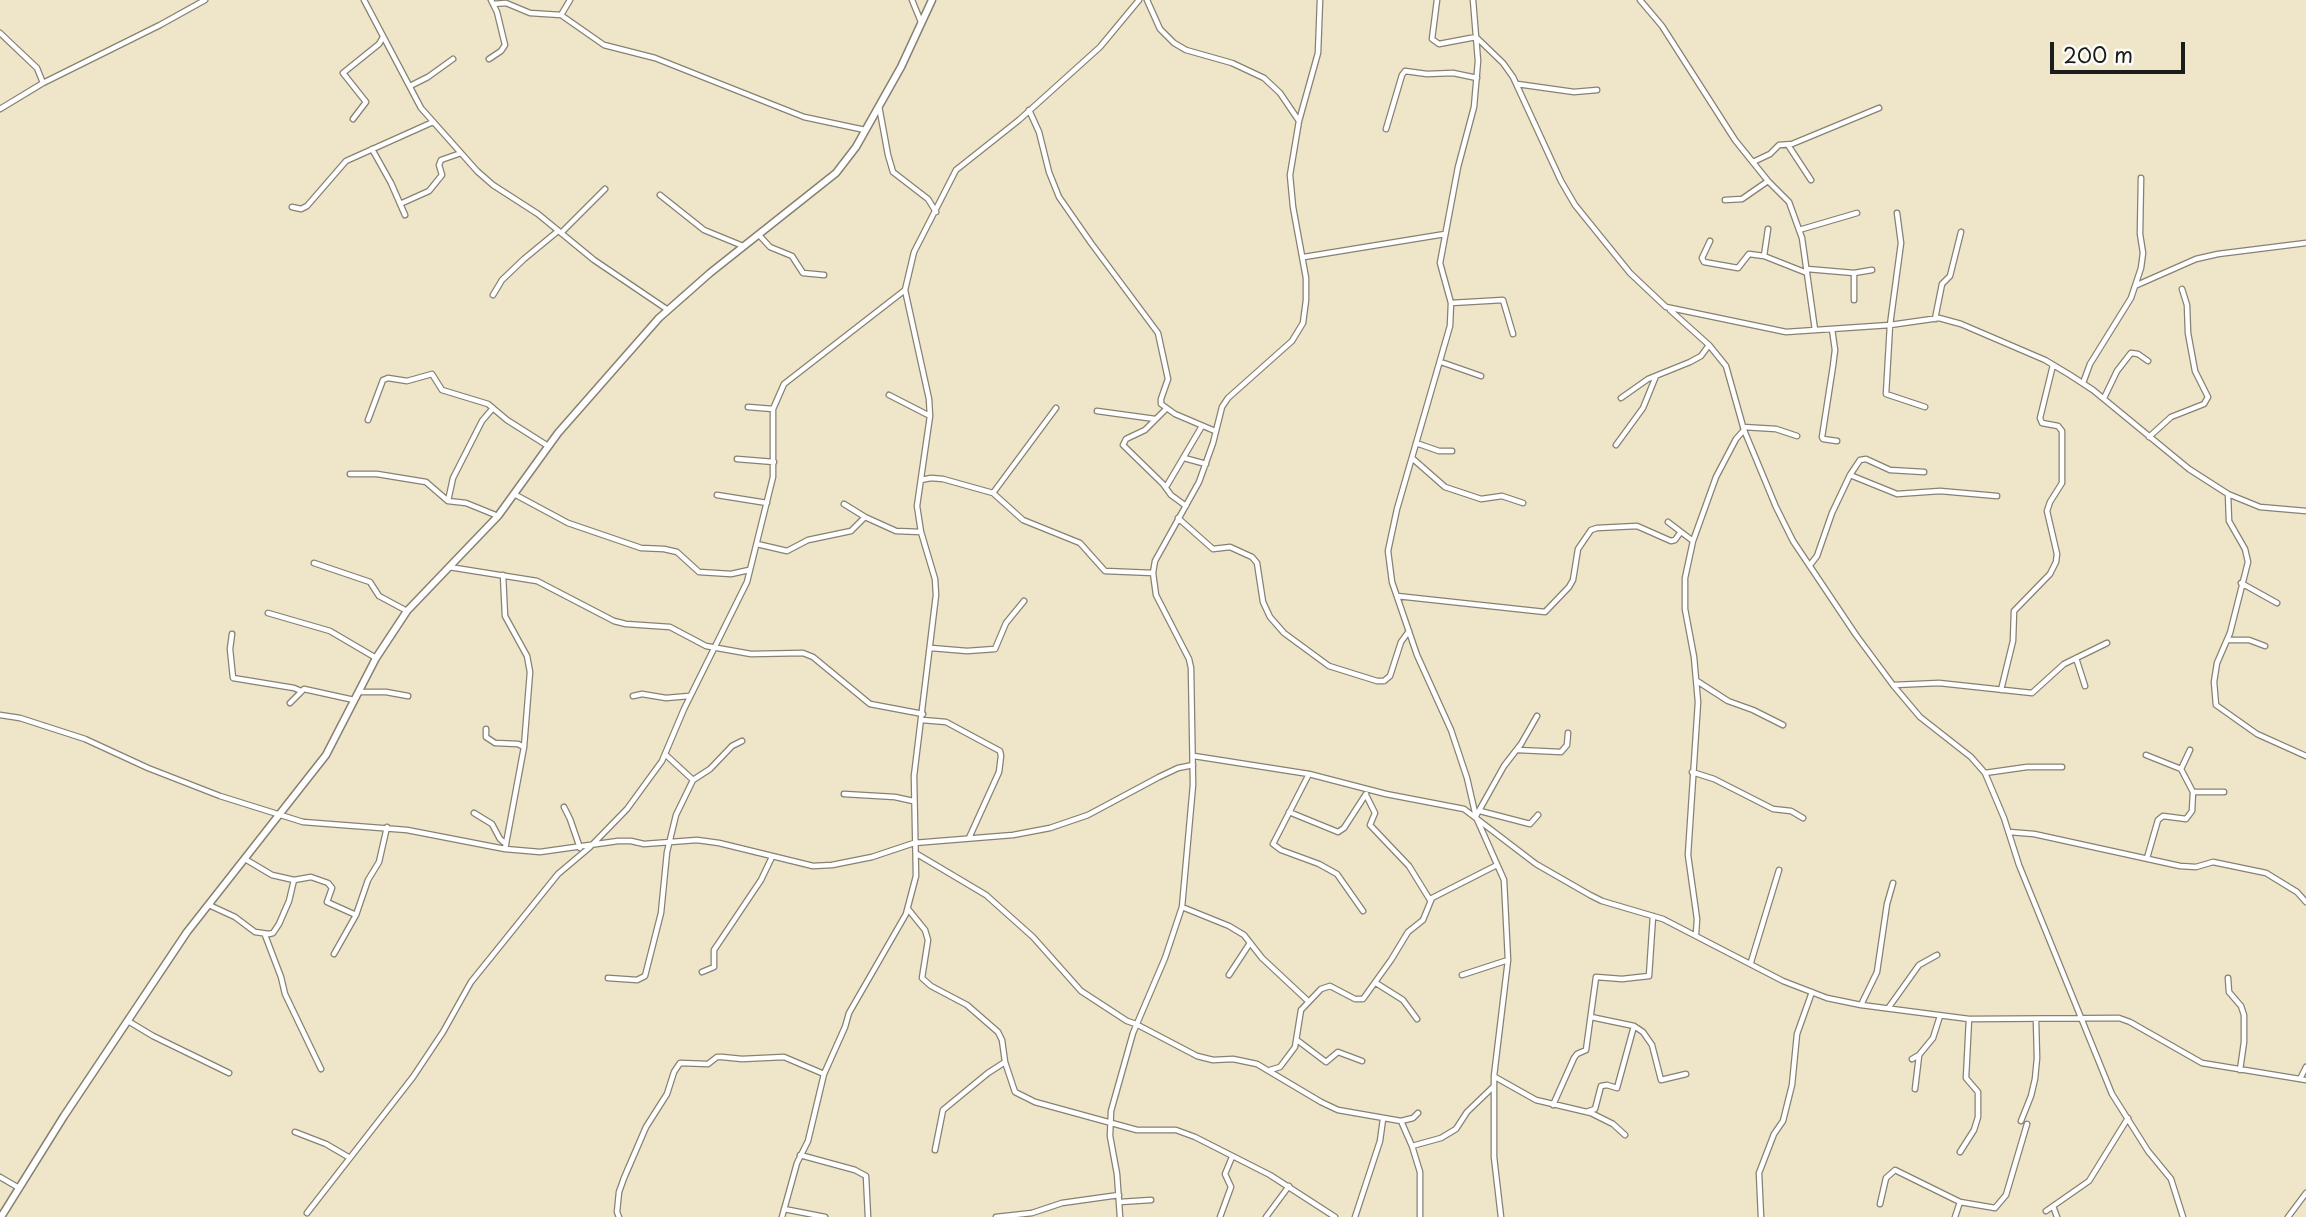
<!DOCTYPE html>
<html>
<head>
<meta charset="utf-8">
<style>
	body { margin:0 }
	#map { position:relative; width:2306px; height:1217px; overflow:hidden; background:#efe6c9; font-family:"Playpen Sans",sans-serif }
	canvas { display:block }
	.scale { position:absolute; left:2050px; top:42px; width:135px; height:32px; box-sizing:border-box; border:4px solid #1c1c1c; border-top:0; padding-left:9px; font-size:21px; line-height:24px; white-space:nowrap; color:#1c1c1c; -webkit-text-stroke:5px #fdfcf7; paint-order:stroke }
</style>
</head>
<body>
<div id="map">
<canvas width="2306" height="1217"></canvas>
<div class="scale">200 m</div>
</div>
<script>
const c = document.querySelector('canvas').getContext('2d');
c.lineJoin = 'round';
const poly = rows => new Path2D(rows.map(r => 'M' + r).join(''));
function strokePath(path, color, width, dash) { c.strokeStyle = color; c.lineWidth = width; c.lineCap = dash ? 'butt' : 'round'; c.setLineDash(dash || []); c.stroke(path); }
const minor = poly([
	[364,0,421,108,477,171,493,185,538,214,594,260,668,310],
	[912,0,921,22],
	[1147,0,1160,29,1174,43,1186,50,1232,63,1264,78,1280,93,1299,121],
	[1437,0,1432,39,1439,44,1476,37,1503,63,1513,77,1561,181,1575,205,1630,273,1666,307,1786,332,1890,325,1939,318,1961,324,2045,360,2070,375,2093,390,2189,469,2228,494,2260,507,2306,511],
	[1473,0,1478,61,1474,107,1458,167,1440,263,1451,303,1450,326,1397,509,1388,551,1392,582,1417,655,1451,730,1467,778,1476,817,1504,880,1508,960,1494,1076,1494,1157,1501,1217],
	[1640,0,1662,26,1735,140,1768,181,1789,202,1802,238,1815,330],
	[493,4,506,3,530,13,561,15,604,45,655,58,804,117,865,130],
	[561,15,570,0],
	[0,33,37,68,43,83],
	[489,59,501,51,505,45,497,12,491,0],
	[1517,84,1574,92,1597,90],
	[410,86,428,77,453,59],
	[879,106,888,155,893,172,928,199,936,212],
	[0,109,43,83,160,25,205,0],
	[1029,110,1039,132,1049,172,1059,197,1091,243,1158,333,1168,379,1161,399,1161,404,1175,414,1215,431],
	[353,119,366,102,343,73,379,44,383,37],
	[1386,129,1402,75,1405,71,1427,74,1453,73,1477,78],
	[1788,145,1811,180],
	[372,149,391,183,405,215],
	[1753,162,1770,154,1779,145,1792,144,1879,108],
	[660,195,704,230,743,246],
	[1725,200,1742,199,1768,181],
	[400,204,429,191,442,175,439,165,441,160,461,153],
	[292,207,301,209,307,206,346,161,433,122],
	[1897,213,1901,243,1890,325,1886,394,1925,407],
	[1799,230,1857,213],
	[561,233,605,189],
	[759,235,770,247,792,256,803,273,824,275],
	[1710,241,1702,258,1704,262,1738,268,1749,254,1764,256,1768,229],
	[1764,256,1807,273],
	[1304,257,1445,234],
	[1807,269,1854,273,1872,270],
	[1854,273,1854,300],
	[2137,285,2196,259,2218,254,2306,243],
	[493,295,502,280,524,259,558,231],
	[1451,303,1503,300,1513,334],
	[1670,310,1709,345,1726,366,1744,430,1776,507,1793,541,1856,635,1893,685,1920,717,1971,757,1985,773,2004,818,2019,865,2112,1094,2148,1151,2171,1179,2183,1217],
	[1935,319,1942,284,1950,276,1961,232],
	[1832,329,1835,350,1833,366,1822,437,1823,439,1837,441],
	[1441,362,1481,376],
	[2083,383,2090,364,2131,298,2141,268,2143,253,2140,234,2141,178],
	[889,395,930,416],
	[1621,398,1648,379,1690,362,1701,356,1709,345],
	[2104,398,2117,371,2131,353,2138,354,2148,361],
	[748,407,773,409],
	[1166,409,1145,430,1126,439,1123,445,1163,484,1171,495,1186,506],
	[1097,411,1155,419],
	[368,420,383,380,388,378,407,381,432,374,442,390,488,404,507,420,548,446],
	[1743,427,1776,429,1797,436],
	[2149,437,2171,417,2204,404,2208,397,2195,371,2188,333,2187,305,2182,289],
	[1416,443,1439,451,1452,451],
	[1616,445,1643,408,1656,376],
	[1184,458,1206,464],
	[1412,458,1445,487,1481,499,1502,496,1523,503],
	[737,459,774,462],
	[350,474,377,474,426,482,448,501,466,503,498,516],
	[1850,475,1897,494,1940,491,1997,496],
	[921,480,931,478,943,479,993,493,1023,520,1080,543,1105,571,1153,573],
	[1166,487,1202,426],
	[993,493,1056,408],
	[514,494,568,523,641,548,664,549,677,552,699,572,731,574,749,570],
	[2228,494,2229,521,2245,549,2248,562,2230,633,2217,663,2214,682,2216,705,2257,734,2306,756],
	[717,495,767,503],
	[448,501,453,478,482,421,493,408],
	[844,504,865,517,896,531,921,532],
	[1178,518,1213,549,1230,547,1252,557,1257,563,1263,602,1270,617,1284,633,1329,666,1377,681,1384,681,1390,676,1401,642,1409,631],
	[1668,522,1693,541],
	[757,544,787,551,808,540,851,531,865,517],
	[314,563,370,582,379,596,407,611],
	[1810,565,1817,556,1832,513,1850,475,1860,460,1866,459,1890,470,1924,472],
	[449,567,537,581,614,621,626,624,670,627,706,646,751,654,803,653,813,657,870,704,923,714],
	[503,575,505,616,527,656,530,672,524,747,505,849],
	[2241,583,2277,603],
	[1397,596,1545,612,1569,587,1573,580,1578,549,1591,530,1597,528,1637,526,1671,541,1675,540,1680,533],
	[268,613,330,631,376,658],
	[232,634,230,649,233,678,294,688,301,691],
	[2227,640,2249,640,2265,646],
	[931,648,967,651,995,649,1006,623,1024,601],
	[2076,658,2085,686],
	[1697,681,1728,701,1753,710,1783,725],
	[1894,685,1939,683,2032,693,2064,664,2107,643],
	[2001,690,2013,641,2014,611,2050,574,2056,562,2057,554,2047,511,2050,502,2062,483,2062,431,2058,426,2042,423,2040,418,2053,365],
	[359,692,386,692,408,696],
	[633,696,642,694,666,698,689,696],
	[290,703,304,689,354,700],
	[0,715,20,718,85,739,148,768,220,796,303,822,407,830,505,849,540,852,618,841,631,841,644,844,697,840,719,843,813,866,832,865,872,857,914,843,1013,835,1050,828,1088,815,1159,777,1178,768,1193,765],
	[922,720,946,722,1000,751,1001,756,999,772,969,838],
	[486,729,486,737,495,743,518,744,524,747],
	[1518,750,1561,752,1567,745,1568,733],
	[666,755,693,780],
	[2146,755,2181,769],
	[1194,756,1309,774,1386,794,1464,809,1536,864,1590,895,1602,901,1663,919,1783,981,1827,998,1861,1005,1969,1019,2119,1018,2130,1022,2202,1063,2306,1080],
	[1692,772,1714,779,1773,809,1791,811,1803,818],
	[1985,773,2027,767,2062,767],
	[1309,774,1273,844,1281,850,1319,864,1337,874,1363,911],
	[2193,792,2224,792],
	[844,794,895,797,913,801],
	[1366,795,1375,813,1370,825,1409,866,1430,900],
	[564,807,570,819,580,848],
	[1480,811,1530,824,1538,815],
	[1289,812,1338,832,1344,828,1366,794],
	[474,813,492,824,500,839,506,844],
	[1476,816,1504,766,1521,744,1537,716],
	[2009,832,2034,834,2180,866,2196,867,2213,862,2266,873,2297,892,2306,902],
	[917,854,986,895,1033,937,1081,991,1127,1021,1136,1024,1197,1056,1213,1060,1233,1059,1257,1064,1321,1102,1338,1110,1401,1121,1413,1118,1418,1113],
	[2147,858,2158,820,2163,816,2186,819,2192,811,2193,792,2181,769,2190,750],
	[245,859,272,875,294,880,311,877,328,883,332,888,327,902,356,915],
	[209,905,235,917,255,932,269,934,273,933,279,924,289,901,294,880],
	[1182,907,1229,926,1244,935,1262,958,1308,1001],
	[908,909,925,930,928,940,922,978,931,986,967,1005,998,1032,1002,1040,1005,1062,1015,1092,1035,1102,1137,1130,1176,1130,1195,1137,1270,1175,1335,1217],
	[1696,934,1697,919,1688,855,1698,702,1694,657,1685,609,1685,578,1693,541,1716,477,1736,439,1744,430],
	[265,935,281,977,285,994,321,1069],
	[334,954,356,915,368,880,379,862,387,827],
	[1751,962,1779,870],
	[702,972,714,967,714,950,761,880,772,857],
	[1229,975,1250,943],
	[1462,975,1508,960],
	[608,978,637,980,645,976,661,913,667,852,676,815,693,780,710,769,732,746,742,741],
	[2228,978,2229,992,2241,1006,2244,1015,2244,1042,2240,1070],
	[1376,983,1403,1000,1417,1019],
	[1861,1005,1877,972,1887,904,1893,883],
	[1889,1007,1919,965,1937,955],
	[1591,1017,1634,1026],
	[128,1021,153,1036,229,1073],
	[1297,1040,1326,1062,1338,1052,1362,1061],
	[1912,1059,1919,1055,1933,1038,1940,1016],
	[1270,1070,1280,1067,1295,1047,1301,1010,1321,989,1330,986,1355,999,1363,999,1391,960,1408,932,1423,920,1432,898,1497,865],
	[1495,1077,1536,1100,1591,1113,1613,1124,1625,1135],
	[2300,1079,2306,1067],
	[1915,1089,1919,1056],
	[1553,1105,1574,1058,1577,1054,1586,1050,1596,977,1622,979,1649,976,1653,916],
	[1586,1112,1595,1109,1601,1086,1607,1085,1617,1088,1634,1026,1643,1032,1652,1045,1661,1080,1686,1074],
	[1401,1121,1412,1146,1420,1172,1420,1217],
	[2021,1121,2031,1096,2035,1079,2037,1058,2036,1020],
	[295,1132,326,1144,350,1158],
	[1412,1146,1441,1138,1456,1129,1467,1112,1493,1087],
	[935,1150,943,1110,988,1073,1005,1062],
	[1960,1152,1974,1130,1978,1117,1978,1092,1966,1078,1969,1019],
	[800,1155,855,1170,866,1176,868,1217],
	[0,1177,19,1188],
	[1120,1202,1151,1200],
	[1880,1204,1886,1178,1895,1170,1960,1202,1995,1208,2006,1195,2027,1124],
	[2053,1206,2057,1217],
	[784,1209,825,1217],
	[2046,1211,2089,1181,2128,1118],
	[307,1213,413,1077,443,1032,471,982,558,874,590,847,627,809,662,761,684,709,747,582,773,477,773,409,784,384,905,290],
	[619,1217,617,1212,619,1192,624,1178,646,1127,667,1094,674,1072,680,1063,708,1064,717,1057,722,1057,742,1059,784,1057,824,1074],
	[782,1217,797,1163,808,1141,824,1074,845,1027,849,1013,906,914,916,876,914,776,936,595,935,579,921,532,917,506,930,416,929,399,905,290,914,252,956,170,1019,120,1100,47,1139,0],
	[996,1217,1032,1213,1062,1203,1119,1195],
	[1120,1217,1117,1174,1110,1136,1111,1111,1133,1033,1165,958,1182,907,1193,785,1191,668,1189,659,1156,595,1153,573,1155,561,1199,482,1213,443,1222,407,1228,398,1292,341,1303,323,1306,300,1306,278,1293,207,1290,175,1299,121,1318,53,1320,0],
	[1220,1217,1231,1187,1225,1174,1232,1157],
	[1266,1217,1289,1186],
	[1355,1217,1380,1141,1383,1119],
	[1761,1217,1759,1173,1774,1134,1783,1121,1792,1085,1797,1034,1812,992],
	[1955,1217,1960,1202],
	[2288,1217,2306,1193]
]);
const major = poly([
	[1,1217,64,1116,187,932,326,755,376,658,407,611,498,516,558,433,659,318,710,273,836,173,856,147,901,67,932,0]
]);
strokePath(minor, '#868172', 7);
strokePath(major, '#868172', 9);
strokePath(minor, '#fff', 4.5);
strokePath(major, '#fff', 6);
</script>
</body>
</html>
